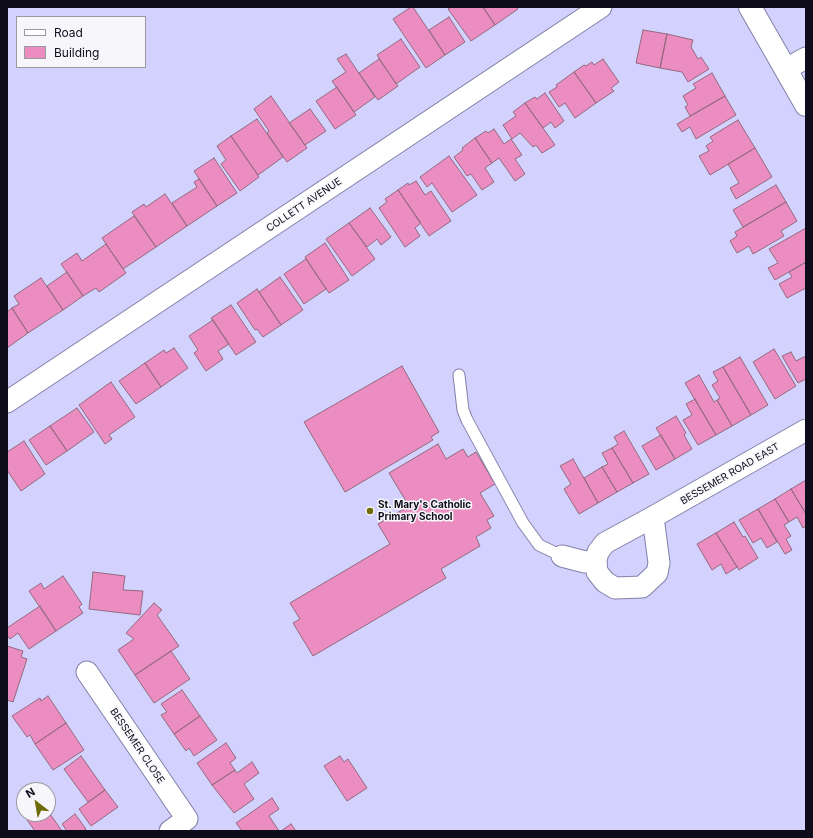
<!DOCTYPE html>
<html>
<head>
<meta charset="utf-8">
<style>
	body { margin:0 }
	#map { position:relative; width:813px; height:838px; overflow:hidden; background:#d3d1fd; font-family:Inter,sans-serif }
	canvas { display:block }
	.frame { position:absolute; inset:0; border:8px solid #0e0c1b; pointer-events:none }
	.legend { position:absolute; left:16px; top:16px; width:130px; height:52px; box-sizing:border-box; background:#f7f7fb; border:1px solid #9a99a1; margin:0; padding:5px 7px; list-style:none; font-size:12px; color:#0e0c1b }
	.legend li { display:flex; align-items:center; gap:8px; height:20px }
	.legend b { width:20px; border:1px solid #9a99a1 }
	.north { position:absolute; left:16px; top:782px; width:40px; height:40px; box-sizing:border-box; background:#f7f7fb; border:1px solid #9a99a1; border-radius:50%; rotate:329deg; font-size:11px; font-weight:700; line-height:16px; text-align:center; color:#0e0c1b }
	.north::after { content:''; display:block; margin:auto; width:14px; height:18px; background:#6e6a04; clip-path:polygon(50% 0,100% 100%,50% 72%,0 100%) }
</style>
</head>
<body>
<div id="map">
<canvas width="813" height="838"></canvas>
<div class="frame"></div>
<ul class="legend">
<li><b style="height:5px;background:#fff"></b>Road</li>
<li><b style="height:11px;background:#eb8dc1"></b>Building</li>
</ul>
<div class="north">N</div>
</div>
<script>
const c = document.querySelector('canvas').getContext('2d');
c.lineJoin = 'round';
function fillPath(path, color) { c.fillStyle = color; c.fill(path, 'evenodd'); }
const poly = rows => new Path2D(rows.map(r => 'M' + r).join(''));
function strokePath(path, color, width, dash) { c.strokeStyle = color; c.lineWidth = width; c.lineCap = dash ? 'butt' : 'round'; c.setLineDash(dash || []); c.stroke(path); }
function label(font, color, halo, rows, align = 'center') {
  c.font = font + ' Inter,sans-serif'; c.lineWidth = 3; c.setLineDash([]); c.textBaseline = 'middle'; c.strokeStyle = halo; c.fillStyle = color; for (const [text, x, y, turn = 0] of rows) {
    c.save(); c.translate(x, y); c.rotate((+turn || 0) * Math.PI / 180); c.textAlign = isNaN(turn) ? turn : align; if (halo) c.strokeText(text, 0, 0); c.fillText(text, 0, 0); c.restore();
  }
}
const building = poly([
	[411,7,413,7,445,55,426,68,393,19,411,7],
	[451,7,483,7,495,25,471,41,448,9,451,7],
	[483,7,516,7,518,9,495,25,483,7],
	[449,17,465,42,445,55,429,30,449,17],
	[643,30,667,34,660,68,636,63,643,30],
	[667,34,693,40,691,47,698,59,701,57,709,69,688,82,682,72,660,68,667,34],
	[401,39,420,67,396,84,377,55,401,39],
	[346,54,375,97,354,112,332,81,346,72,337,59,346,54],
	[379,59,398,86,378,100,359,73,379,59],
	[603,59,619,82,611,88,614,91,596,103,574,72,584,65,586,66,592,62,594,65,603,59],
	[574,72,596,103,575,118,565,103,559,107,549,92,557,87,556,85,574,72],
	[712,73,725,96,690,116,685,107,688,105,683,96,696,88,693,84,712,73],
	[337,87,356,115,335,129,316,101,337,87],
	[545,93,564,121,555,128,551,122,543,128,525,103,535,97,537,99,545,93],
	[271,96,307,148,287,162,267,133,269,131,254,109,271,96],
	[725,96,736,115,696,139,690,127,682,132,677,124,725,96],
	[525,103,555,145,542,153,536,145,533,147,520,133,512,139,503,125,516,116,513,112,525,103],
	[310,109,326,131,305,145,289,123,310,109],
	[257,119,283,157,258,175,231,136,257,119],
	[738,120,755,148,710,175,699,156,709,151,706,146,713,141,710,137,738,120],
	[494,129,504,144,511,139,522,155,515,159,525,174,515,181,499,158,492,163,475,138,486,131,488,133,494,129],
	[231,136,259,177,240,191,221,164,226,160,217,146,231,136],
	[475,138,492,163,485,168,494,182,482,190,471,174,467,176,454,157,463,150,462,148,475,138],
	[755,148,772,177,736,199,730,188,739,183,728,164,755,148],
	[449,156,477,195,452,212,432,183,427,187,420,177,449,156],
	[214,158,237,193,217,206,194,171,214,158],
	[199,179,217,206,187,226,172,203,197,187,194,182,199,179],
	[416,181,425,195,431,191,451,221,429,236,398,190,408,183,409,185,416,181],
	[776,185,786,202,743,227,733,210,776,185],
	[398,190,421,223,415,228,420,236,405,247,379,208,387,202,385,199,398,190],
	[165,194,187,226,156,247,132,212,144,204,146,207,165,194],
	[786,202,797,221,781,231,784,236,753,254,749,246,737,253,730,241,737,236,735,232,786,202],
	[370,208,391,237,381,245,377,239,367,247,349,223,370,208],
	[134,216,156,247,123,269,102,238,134,216],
	[349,223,375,259,352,276,326,239,349,223],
	[806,228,806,262,775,280,768,268,778,263,769,249,806,228],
	[325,243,349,280,329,293,305,257,325,243],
	[106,244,126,273,99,292,96,288,83,296,61,264,77,253,82,261,106,244],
	[306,259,326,289,304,304,284,274,306,259],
	[806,262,806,288,787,298,779,284,792,277,789,272,806,262],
	[67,272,83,296,63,310,47,286,67,272],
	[280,277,303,310,281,325,259,292,280,277],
	[41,278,63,310,28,333,12,308,19,304,14,296,41,278],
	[257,289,281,325,263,337,257,329,255,330,237,303,257,289],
	[231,305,256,342,236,355,211,318,231,305],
	[12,308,28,333,7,348,7,312,12,308],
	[213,320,229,344,218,351,223,359,206,371,194,353,198,350,189,336,213,320],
	[174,348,188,368,161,387,145,363,164,350,166,353,174,348],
	[774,349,796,386,775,399,753,362,774,349],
	[791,352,796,361,806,356,806,379,798,383,782,356,791,352],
	[740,357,768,405,751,415,723,367,740,357],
	[145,363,161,387,136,404,119,381,145,363],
	[402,366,439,432,431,437,433,440,345,492,304,422,402,366],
	[723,367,751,415,732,426,717,400,720,398,712,385,718,381,713,372,723,367],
	[699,375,714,402,717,400,732,426,716,435,685,383,699,375],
	[111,382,135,417,109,435,112,439,105,444,79,405,111,382],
	[695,399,716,435,698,445,683,420,692,415,686,404,695,399],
	[77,408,94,432,67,451,50,426,77,408],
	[676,416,686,433,684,435,692,449,675,459,656,428,676,416],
	[50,426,67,451,46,465,29,440,50,426],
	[624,431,649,474,633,483,612,448,618,444,614,437,624,431],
	[661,435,675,459,656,470,642,446,661,435],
	[24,441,45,474,21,491,7,470,7,452,24,441],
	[438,444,446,459,463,449,468,457,476,452,495,484,480,493,494,516,487,520,491,528,476,537,480,546,441,569,446,578,313,656,293,623,300,619,290,603,390,544,378,524,409,506,389,473,438,444],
	[612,448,633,483,617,492,602,467,608,464,602,453,612,448],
	[573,459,598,503,579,514,564,489,571,484,560,466,573,459],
	[602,467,617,492,598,503,584,478,602,467],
	[806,480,806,514,791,489,806,480],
	[791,489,806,514,806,526,803,528,797,517,789,522,775,499,791,489],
	[775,499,789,522,784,525,791,536,786,539,792,550,785,554,758,509,775,499],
	[758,509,777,542,767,548,761,538,753,543,739,520,758,509],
	[734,522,743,537,745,536,758,558,739,570,716,533,734,522],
	[716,533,737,567,726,574,721,564,712,570,697,544,716,533],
	[93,572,125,576,123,590,143,591,140,615,89,609,93,572],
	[63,576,82,604,79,607,83,613,56,631,29,591,41,583,44,589,63,576],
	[154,603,162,610,157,615,179,646,135,675,118,650,134,639,126,633,154,603],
	[40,606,56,631,29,649,18,633,10,639,7,635,7,628,40,606],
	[7,646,23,651,21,657,27,659,13,702,7,700,7,646],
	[171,651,190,679,154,703,135,675,171,651],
	[182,690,200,716,174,734,161,715,167,712,161,704,182,690],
	[48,696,66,723,35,744,30,735,27,737,12,716,40,698,41,701,48,696],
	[200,716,217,740,194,756,189,748,186,751,174,734,200,716],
	[66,723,84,750,53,770,35,744,66,723],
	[226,743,236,758,230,763,235,770,212,785,197,763,226,743],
	[81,756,105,790,88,802,64,769,81,756],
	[340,756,344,762,348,759,367,788,347,801,324,766,340,756],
	[252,762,259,773,244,784,254,799,234,813,212,785,235,770,237,773,252,762],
	[105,790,118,807,91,826,79,809,105,790],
	[272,798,279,809,269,816,279,831,242,831,236,823,272,798],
	[48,811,62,831,35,831,27,820,34,814,48,814,48,811],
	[75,814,86,829,83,831,67,831,62,824,75,814],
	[291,824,296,831,281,831,291,824]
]);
fillPath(building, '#eb8dc1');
strokePath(building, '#92697e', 1);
const service = poly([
	[459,375,463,410,467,420,523,523,539,545,562,556]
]);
const minor = poly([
	[786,69,806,58],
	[7,402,601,7],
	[653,517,659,563,657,573,642,587,615,588,605,582,597,572,596,561,598,552,605,543,653,517],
	[653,517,806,430],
	[562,556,585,562,596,561],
	[87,672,187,819,170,831]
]);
const tertiary = poly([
	[750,7,806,105]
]);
strokePath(service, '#8280a8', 13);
strokePath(minor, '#8280a8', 23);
strokePath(tertiary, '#8280a8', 24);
strokePath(service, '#fff', 11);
strokePath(minor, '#fff', 21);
strokePath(tertiary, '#fff', 22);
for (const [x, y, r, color] of [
	[370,511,4,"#6e6a04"]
]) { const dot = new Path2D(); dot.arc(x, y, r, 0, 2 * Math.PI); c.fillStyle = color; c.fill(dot); strokePath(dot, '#f7f7fb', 1.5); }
label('10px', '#0e0c1b', '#f7f7fb', [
	["COLLETT AVENUE",304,205,-34],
	["BESSEMER ROAD EAST",730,474,-30],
	["BESSEMER CLOSE",137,746,56]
]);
label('bold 10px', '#0e0c1b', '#f7f7fb', [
	["St. Mary's Catholic",378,505],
	["Primary School",378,517]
], 'left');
</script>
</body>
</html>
